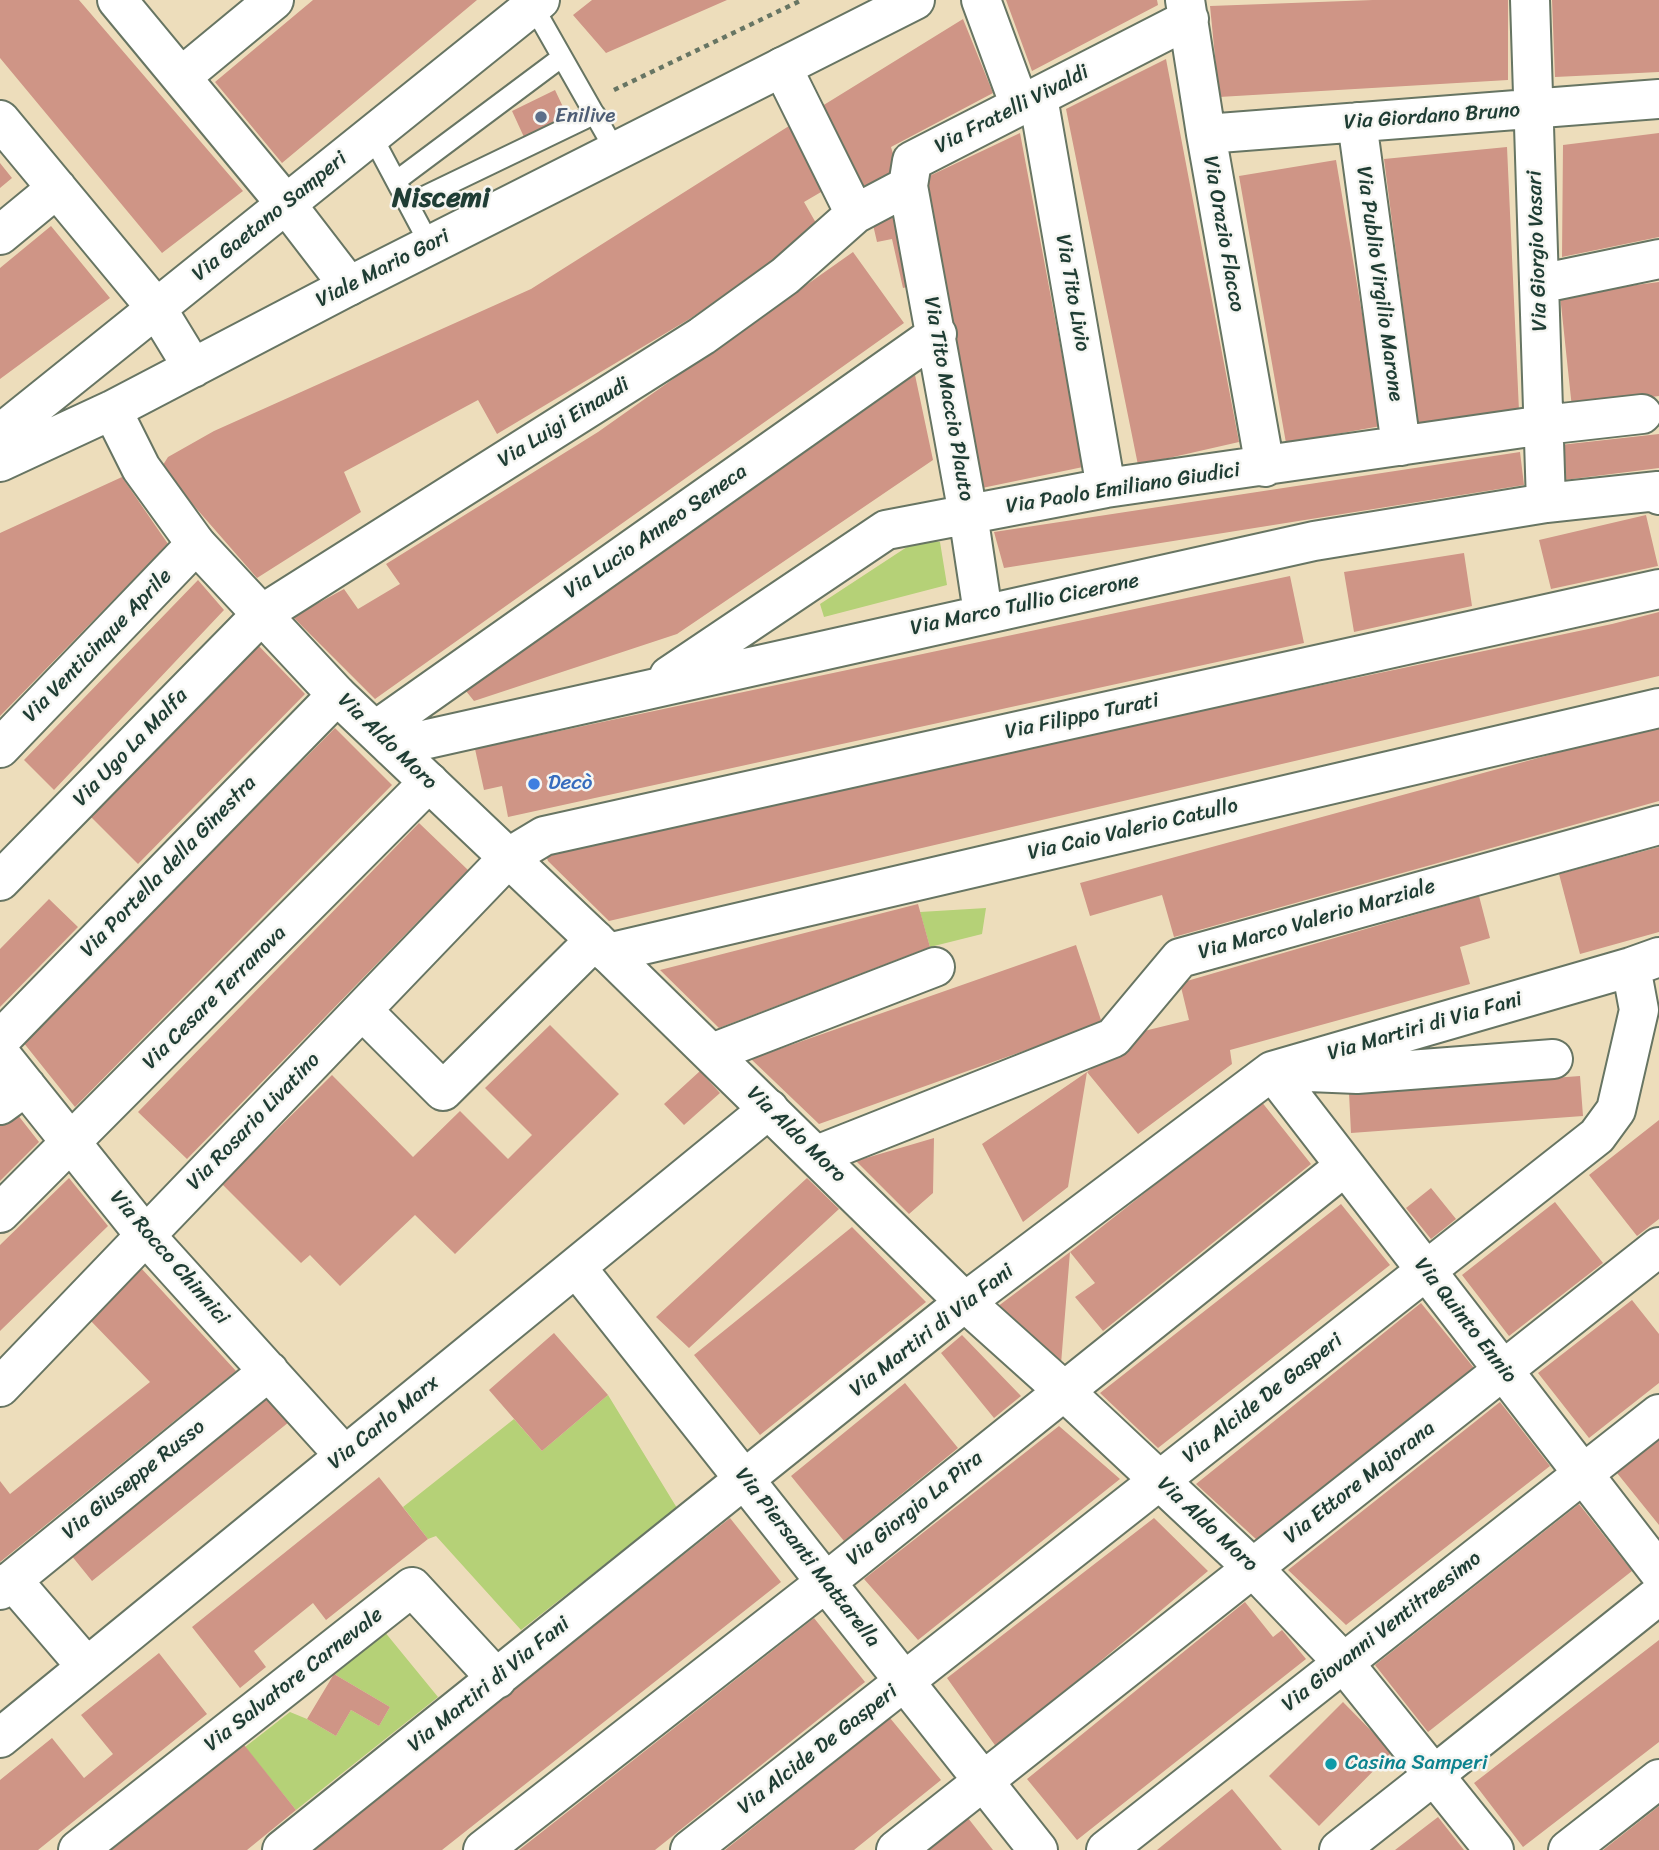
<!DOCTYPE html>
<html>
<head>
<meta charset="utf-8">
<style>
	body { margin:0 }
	canvas { display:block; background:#edddbb }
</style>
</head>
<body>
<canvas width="1659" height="1850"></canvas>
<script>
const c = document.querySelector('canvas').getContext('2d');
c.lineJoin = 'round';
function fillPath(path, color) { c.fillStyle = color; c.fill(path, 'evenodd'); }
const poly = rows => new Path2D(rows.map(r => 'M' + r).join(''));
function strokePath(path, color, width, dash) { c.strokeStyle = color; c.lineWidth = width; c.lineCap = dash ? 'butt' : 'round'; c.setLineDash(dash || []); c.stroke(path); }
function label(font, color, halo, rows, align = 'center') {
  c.font = font + ' Sriracha,sans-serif'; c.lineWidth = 5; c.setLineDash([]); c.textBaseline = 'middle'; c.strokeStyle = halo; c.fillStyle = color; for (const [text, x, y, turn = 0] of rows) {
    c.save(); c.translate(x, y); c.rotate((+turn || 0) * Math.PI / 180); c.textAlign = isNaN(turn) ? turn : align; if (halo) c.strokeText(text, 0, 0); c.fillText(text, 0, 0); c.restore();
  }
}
fillPath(poly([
	[930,540,940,542,947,585,824,617,820,604,913,543],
	[986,908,982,934,930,947,920,912],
	[608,1395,677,1508,521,1630,436,1536,428,1539,403,1507,514,1419,542,1451],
	[384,1631,438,1697,296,1810,245,1747,290,1712,307,1719,336,1736,351,1710,379,1726,390,1707,334,1674]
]), '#b5d177');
fillPath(poly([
	[0,0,79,0,243,191,162,253,0,58],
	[313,0,477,0,282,163,215,82],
	[592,0,727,0,606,53,573,15],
	[1006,0,1157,0,1158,5,1032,71],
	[1373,0,1508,0,1508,80,1219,97,1210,6],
	[1552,0,1659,0,1659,72,1555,77],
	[963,19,993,93,891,147,899,174,854,194,814,111],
	[1166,59,1239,442,1138,465,1066,109],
	[555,90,572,126,529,148,512,111],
	[800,119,833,185,804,202,816,223,780,257,691,318,497,434,478,400,344,472,361,512,257,578,161,468,168,457,214,431,531,289],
	[1020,133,1083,467,982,488,921,180],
	[1659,133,1659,237,1562,257,1563,145],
	[1507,147,1519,411,1418,424,1384,159],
	[1336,160,1381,426,1286,443,1239,176],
	[0,163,12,178,0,188],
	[900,210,918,284,903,288,892,239,877,242,871,216],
	[51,226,110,298,0,379,0,268],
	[853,252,904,323,375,699,293,617,344,589,358,609,400,584,386,564,598,432],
	[1659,282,1659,396,1572,408,1560,295],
	[915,375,933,460,677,634,474,701,466,691],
	[1659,434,1659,468,1564,480,1560,445],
	[1520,452,1524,485,1004,568,994,532],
	[122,477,168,544,0,716,0,533],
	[1646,515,1658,566,1551,589,1539,540],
	[1464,553,1472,606,1354,632,1344,572],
	[1290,576,1304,643,508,817,502,786,484,790,475,749],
	[198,580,224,610,54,790,24,760],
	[1659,612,1659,676,609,921,548,861,544,849,1612,624],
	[257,644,305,694,138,864,88,814],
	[1659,725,1659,801,1174,937,1162,895,1090,916,1080,883],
	[335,728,392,785,75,1107,23,1042],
	[419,823,468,870,187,1159,138,1112],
	[1659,847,1659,932,1580,954,1559,874],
	[1479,896,1490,938,1460,947,1470,984,1230,1050,1232,1064,1138,1134,1087,1072,1068,1187,1023,1222,982,1144,1087,1072,1140,1032,1189,1020,1180,983],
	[49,899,78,927,0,1007,0,949],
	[918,904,930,947,719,1028,660,970],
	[1076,945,1102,1023,819,1124,751,1059],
	[550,1025,619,1094,455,1254,415,1215,340,1286,310,1255,301,1263,222,1184,332,1075,413,1157,460,1111,508,1159,532,1135,485,1088],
	[700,1071,720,1093,684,1125,664,1104],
	[1580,1076,1583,1116,1351,1133,1349,1093],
	[1261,1101,1311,1164,1103,1331,1075,1297,1095,1283,1070,1252],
	[10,1105,39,1142,0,1181,0,1114],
	[1659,1120,1659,1219,1637,1236,1589,1175],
	[934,1138,933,1193,909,1214,856,1161],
	[69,1178,108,1226,0,1331,0,1245],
	[807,1178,839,1209,689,1348,656,1317],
	[1431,1188,1456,1219,1431,1239,1406,1208],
	[1555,1202,1603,1263,1509,1336,1462,1275],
	[1341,1204,1390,1265,1158,1448,1100,1393],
	[852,1227,926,1302,760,1435,694,1355],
	[1070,1252,1061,1364,997,1307],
	[141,1268,236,1371,0,1562,0,1481,10,1494,150,1382,89,1319],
	[1632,1300,1659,1334,1659,1383,1589,1438,1538,1373],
	[1421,1303,1474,1368,1257,1540,1196,1484],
	[554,1333,608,1395,542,1451,489,1390],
	[962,1335,1021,1396,994,1418,941,1353],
	[905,1383,958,1448,844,1541,791,1476],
	[268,1396,289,1422,92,1581,71,1555],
	[1500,1402,1550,1466,1346,1625,1288,1570],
	[1059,1426,1120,1479,918,1640,864,1579],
	[1659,1440,1659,1525,1617,1473],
	[379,1477,428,1539,326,1620,313,1603,254,1651,266,1667,240,1688,192,1627],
	[1579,1504,1632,1571,1428,1732,1375,1665],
	[730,1518,781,1582,442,1850,311,1850],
	[1154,1518,1208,1571,997,1748,947,1678],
	[1245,1602,1273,1637,1282,1630,1306,1659,1077,1840,1027,1779],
	[814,1618,865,1682,655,1850,519,1850],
	[1659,1640,1659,1742,1523,1847,1474,1783],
	[159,1653,207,1714,38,1850,0,1850,0,1780,52,1738,84,1778,113,1754,81,1715],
	[334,1674,390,1707,379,1726,351,1710,336,1736,307,1719],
	[1343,1702,1392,1752,1319,1826,1269,1776],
	[890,1718,941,1780,854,1850,725,1850],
	[241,1741,296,1810,247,1850,105,1850],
	[1232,1789,1282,1850,1157,1850],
	[1659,1806,1659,1850,1603,1850],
	[1438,1817,1464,1850,1395,1850],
	[968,1818,993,1850,928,1850]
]), '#cf9586');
const lane = poly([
	[533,6,616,152],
	[372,136,430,245],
	[396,181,562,57],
	[408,204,595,114]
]);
const street = poly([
	[117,0,286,204,349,286],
	[981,0,1020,106],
	[1185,0,1206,134,1265,467],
	[1530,0,1546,503],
	[782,67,855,214],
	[181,77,274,0],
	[1038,97,1106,488],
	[0,120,157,309],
	[1357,122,1401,446],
	[1206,134,1659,99],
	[908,186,968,514,983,613],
	[0,235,57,188],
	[1539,284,1659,259],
	[669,676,886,530,1106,488,1544,425,1642,414],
	[376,730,937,334],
	[392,747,1314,541,1546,503,1658,491,1659,495],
	[0,748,196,544],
	[0,881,262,614,702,336,785,276,855,214,908,186,912,161,1189,19],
	[608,953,1659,708],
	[362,1010,443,1091,595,940],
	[0,1040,337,695],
	[712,1053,935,967],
	[0,1054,145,1235,345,1456],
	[1272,1071,1659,1572],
	[1309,1072,1357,1074,1553,1059],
	[0,1105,26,1086],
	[817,1155,1113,1038,1180,958,1659,825],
	[0,1213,429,782],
	[576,1267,1038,1850],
	[0,1387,509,857,544,836,1659,589],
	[12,1580,86,1666],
	[0,1590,269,1371],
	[0,1738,769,1109],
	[1434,1775,1659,1595],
	[78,1850,412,1587,497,1679],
	[282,1850,965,1302,1272,1071,1631,967,1659,957],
	[483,1850,826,1582,1345,1166],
	[690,1850,1597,1136,1616,1110,1639,1010,1631,967],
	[896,1850,1659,1247],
	[1106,1850,1659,1414],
	[1568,1850,1659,1779]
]);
const secondary = poly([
	[157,309,193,368],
	[112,410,141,468,196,544,337,695,595,940,965,1302,1063,1390,1253,1568,1343,1662,1494,1850],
	[0,434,540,0],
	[0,462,112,410,349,286,915,0],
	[1339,1850,1434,1775]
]);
strokePath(lane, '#677563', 23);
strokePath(street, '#677563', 42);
strokePath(secondary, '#677563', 42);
strokePath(poly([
	[614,90,802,0]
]), '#677563', 4.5, [5, 5]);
strokePath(lane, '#fff', 19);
strokePath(street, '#fff', 38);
strokePath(secondary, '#fff', 38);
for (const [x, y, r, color] of [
	[541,117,7,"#5c6f8a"],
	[534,784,7,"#3f7fe0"],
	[1331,1764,7,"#0f9aa8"]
]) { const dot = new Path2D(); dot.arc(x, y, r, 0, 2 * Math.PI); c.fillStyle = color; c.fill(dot); strokePath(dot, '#f6f6f2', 2.5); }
label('21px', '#1f3d34', '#f6f6f2', [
	["Via Fratelli Vivaldi",1012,110,-27],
	["Via Giordano Bruno",1432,117,-4],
	["Via Gaetano Samperi",270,217,-39],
	["Via Orazio Flacco",1223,234,80],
	["Via Giorgio Vasari",1538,251,-92],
	["Viale Mario Gori",383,269,-27],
	["Via Publio Virgilio Marone",1379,284,82],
	["Via Tito Livio",1072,293,80],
	["Via Tito Maccio Plauto",948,399,80],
	["Via Luigi Einaudi",564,423,-32],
	["Via Paolo Emiliano Giudici",1123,489,-9],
	["Via Lucio Anneo Seneca",656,532,-35],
	["Via Marco Tullio Cicerone",1025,605,-12],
	["Via Venticinque Aprile",98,646,-46],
	["Via Filippo Turati",1082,717,-12],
	["Via Aldo Moro",387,742,44],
	["Via Ugo La Malfa",131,748,-46],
	["Via Caio Valerio Catullo",1133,830,-13],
	["Via Portella della Ginestra",169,867,-46],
	["Via Marco Valerio Marziale",1317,920,-16],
	["Via Cesare Terranova",215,998,-45],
	["Via Martiri di Via Fani",1425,1027,-16],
	["Via Rosario Livatino",254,1122,-46],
	["Via Aldo Moro",796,1135,44],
	["Via Rocco Chinnici",169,1258,49],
	["Via Quinto Ennio",1465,1321,52],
	["Via Martiri di Via Fani",932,1331,-38],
	["Via Alcide De Gasperi",1263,1399,-38],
	["Via Carlo Marx",384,1423,-39],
	["Via Giuseppe Russo",134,1480,-39],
	["Via Ettore Majorana",1360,1483,-38],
	["Via Giorgio La Pira",915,1509,-39],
	["Via Aldo Moro",1207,1525,43],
	["Via Piersanti Mattarella",807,1558,52],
	["Via Giovanni Ventitreesimo",1382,1632,-38],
	["Via Salvatore Carnevale",294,1680,-38],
	["Via Martiri di Via Fani",489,1685,-39],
	["Via Alcide De Gasperi",818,1750,-38]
]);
label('21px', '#4e5e75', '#f6f6f2', [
	["Enilive",555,117]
], 'left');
label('21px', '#366cbe', '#f6f6f2', [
	["Decò",548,784]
], 'left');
label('21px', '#0d838f', '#f6f6f2', [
	["Casina Samperi",1345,1764]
], 'left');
label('bold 28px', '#1f3d34', '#f6f6f2', [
	["Niscemi",441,199]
]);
</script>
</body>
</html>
